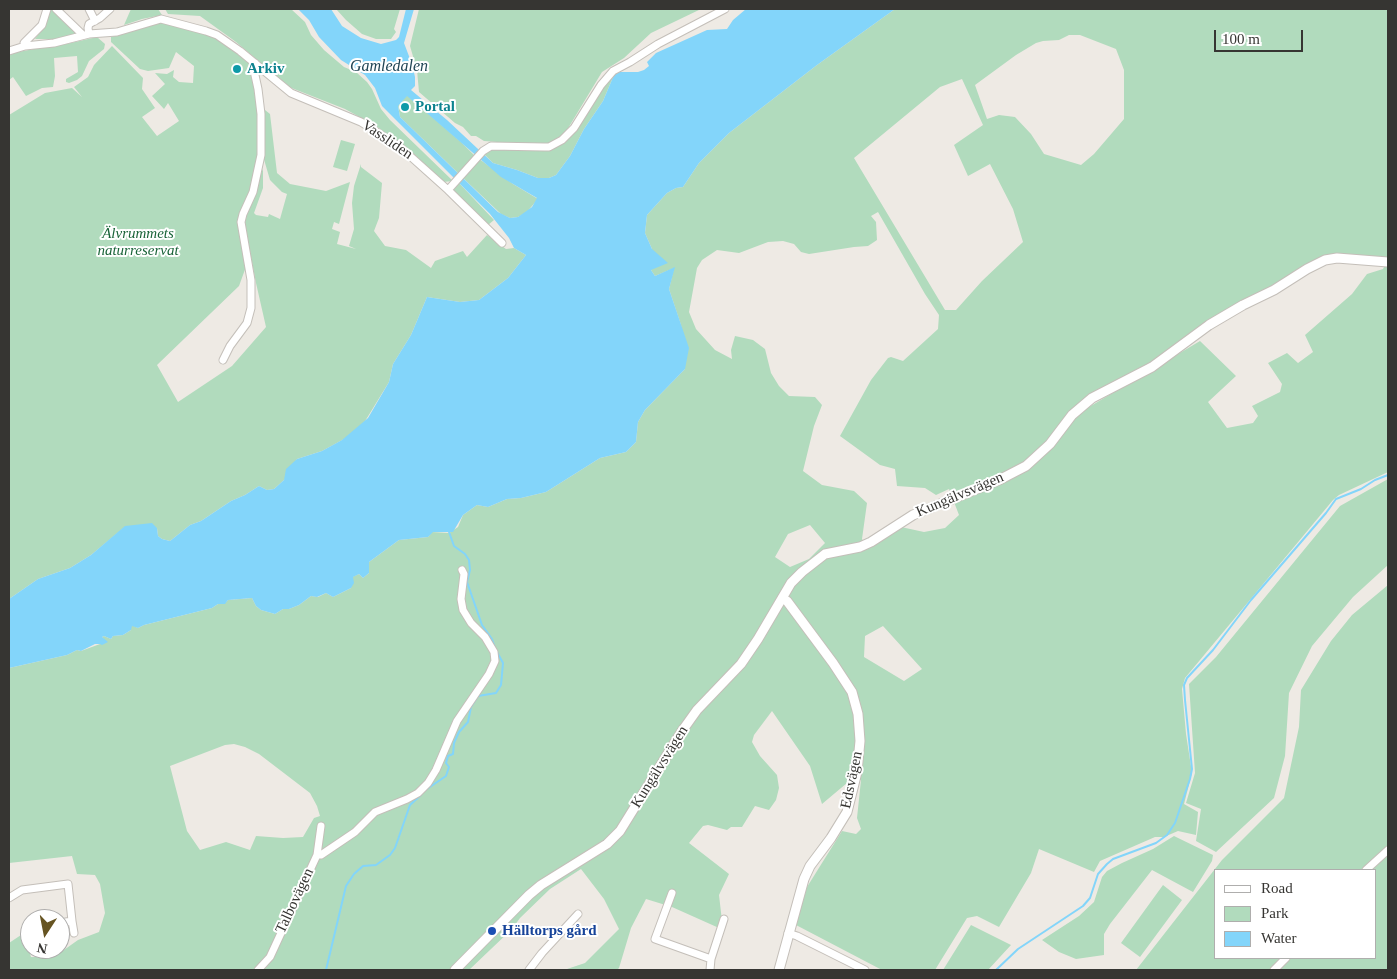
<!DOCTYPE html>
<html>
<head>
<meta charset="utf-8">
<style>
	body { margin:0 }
	#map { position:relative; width:1397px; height:979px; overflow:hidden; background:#eeeae4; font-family:"Times New Roman",serif }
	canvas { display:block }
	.frame { position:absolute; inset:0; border:10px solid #363532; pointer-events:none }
	.legend { position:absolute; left:1214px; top:869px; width:162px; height:90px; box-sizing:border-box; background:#fff; border:1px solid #afaead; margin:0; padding:6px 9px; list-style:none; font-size:15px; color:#363532 }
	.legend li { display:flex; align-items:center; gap:10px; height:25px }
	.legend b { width:25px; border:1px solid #afaead }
	.north { position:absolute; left:20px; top:909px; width:50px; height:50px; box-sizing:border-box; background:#fff; border:1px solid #afaead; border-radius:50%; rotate:191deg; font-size:14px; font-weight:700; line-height:20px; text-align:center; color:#363532 }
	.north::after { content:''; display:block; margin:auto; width:18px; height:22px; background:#665422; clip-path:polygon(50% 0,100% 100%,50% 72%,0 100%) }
	.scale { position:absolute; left:1214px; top:30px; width:89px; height:22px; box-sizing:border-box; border:2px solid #363532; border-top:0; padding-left:6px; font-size:15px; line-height:18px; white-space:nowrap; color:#363532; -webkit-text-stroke:4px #fff; paint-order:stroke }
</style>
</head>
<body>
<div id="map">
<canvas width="1397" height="979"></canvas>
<div class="frame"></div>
<ul class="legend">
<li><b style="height:6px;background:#fff"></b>Road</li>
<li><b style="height:14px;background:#b1dbbd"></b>Park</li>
<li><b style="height:14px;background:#83d5fa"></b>Water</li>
</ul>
<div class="north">N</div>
<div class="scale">100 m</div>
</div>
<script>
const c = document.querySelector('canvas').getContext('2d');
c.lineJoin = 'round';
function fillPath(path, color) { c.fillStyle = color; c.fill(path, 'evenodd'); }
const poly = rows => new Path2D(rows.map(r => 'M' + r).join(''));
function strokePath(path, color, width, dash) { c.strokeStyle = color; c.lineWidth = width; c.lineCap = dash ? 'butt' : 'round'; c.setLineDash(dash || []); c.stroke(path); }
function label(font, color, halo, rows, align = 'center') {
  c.font = font + ' "Times New Roman",serif'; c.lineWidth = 4; c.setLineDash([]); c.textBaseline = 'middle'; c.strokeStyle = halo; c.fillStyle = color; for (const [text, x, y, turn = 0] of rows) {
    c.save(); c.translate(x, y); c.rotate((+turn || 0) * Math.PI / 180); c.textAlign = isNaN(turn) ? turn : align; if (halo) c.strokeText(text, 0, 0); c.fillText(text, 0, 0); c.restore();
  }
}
fillPath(poly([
	[51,9,53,9,79,34,57,39,35,39,46,24],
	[131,9,158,9,162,15,142,19,124,25],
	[165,9,291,9,305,22,311,35,324,50,344,67,356,72,367,82,372,89,381,109,390,120,453,181,443,182,415,155,376,126,345,109,289,87,236,42,200,16,168,14],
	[336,9,400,9,394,29,396,32,391,39,376,39,362,34,346,20],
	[419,9,701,9,651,33,624,58,602,72,564,135,551,143,535,145,484,141,476,136,471,136,463,127,455,123,419,92,417,70,410,46],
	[895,9,1388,9,1388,260,1324,258,1152,365,1092,397,1084,410,1200,341,1236,376,1208,402,1227,428,1253,423,1258,416,1252,406,1280,392,1282,384,1268,363,1287,353,1298,363,1313,352,1305,335,1352,294,1367,274,1383,269,1385,265,1388,265,1388,472,1339,495,1333,500,1185,678,1182,689,1186,734,1192,773,1184,804,1198,812,1196,835,1178,831,1164,837,1155,837,1100,861,1094,872,1039,849,1031,873,999,927,977,916,967,918,935,970,882,970,796,925,807,887,842,831,856,834,861,829,857,818,861,780,847,783,822,804,810,766,772,711,754,735,752,742,760,756,777,775,779,788,776,800,769,810,755,806,742,827,731,827,727,830,708,825,703,826,689,843,729,874,719,895,722,921,719,928,672,907,646,899,631,928,619,968,617,970,564,970,585,963,619,929,604,899,581,869,550,889,520,918,512,929,469,970,9,970,9,943,24,933,31,957,54,957,78,940,99,932,105,913,100,884,95,875,77,874,72,856,9,863,9,668,67,655,77,650,81,651,100,644,104,640,102,637,104,636,111,639,113,636,123,635,131,630,131,626,134,626,138,628,144,625,212,608,218,604,224,604,228,600,252,598,256,606,261,610,275,614,283,609,289,609,299,605,311,596,318,597,326,593,333,597,351,588,352,577,359,574,363,578,369,573,369,562,399,540,428,537,432,532,449,533,458,527,463,515,477,505,488,507,507,499,521,498,546,492,600,458,626,452,636,442,638,422,645,410,685,369,681,325,669,289,674,268,655,276,651,270,652,249,645,233,647,215,667,193,676,188,683,187,699,163,729,133,817,65],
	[1069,35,1080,35,1116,49,1124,70,1124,119,1094,154,1081,165,1044,154,1031,134,1015,117,999,115,987,119,975,85,1016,55,1036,43,1043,41,1059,40],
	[962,79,983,125,954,145,968,176,990,164,1013,209,1023,242,982,281,956,310,945,310,854,158,940,87],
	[878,212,925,294,939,315,938,329,903,361,891,357,888,358,871,380,840,436,880,465,895,469,897,486,925,488,936,495,949,489,959,515,945,528,924,532,901,527,867,547,862,539,867,503,854,491,822,485,803,471,814,426,822,405,815,397,789,396,779,386,771,373,765,349,753,340,735,336,731,350,732,359,715,350,696,329,689,312,697,268,702,260,717,250,739,253,768,242,783,241,794,244,801,252,809,254,854,247,868,246,877,240,876,222,871,216],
	[810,525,825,543,809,559,790,567,775,557,788,534],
	[883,626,922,669,904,681,864,657,865,636],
	[234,744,245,747,259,754,310,793,317,806,320,816,314,818,303,837,283,838,256,836,250,850,226,842,200,850,187,831,170,766,225,745],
	[164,22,195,30,216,38,249,61,254,80,260,136,257,149,259,156,249,192,241,210,238,222,247,264,239,286,157,365,178,402,232,366,266,327,256,283,244,220,258,187,259,177,263,169,263,188,254,213,256,215,268,217,269,214,280,219,287,194,282,192,270,180,263,156,262,114,265,110,270,114,277,173,290,184,326,191,350,182,339,224,334,222,332,229,340,232,337,244,356,249,349,246,354,229,352,203,354,186,361,164,361,167,382,183,379,218,374,231,385,246,406,250,431,268,435,261,463,251,467,257,487,235,506,249,514,248,526,255,508,278,479,300,460,302,427,297,411,335,393,364,389,382,359,431,322,451,297,459,284,480,274,489,267,490,259,486,245,495,231,501,201,521,190,525,170,541,162,539,158,536,157,528,126,526,91,555,70,568,38,579,9,599,9,115,45,93,72,88,82,97,74,87,88,77,94,65,112,46,143,78,142,89,155,108,142,117,157,136,179,121,168,103,164,109,152,96,165,84,155,73,167,74,174,70,173,77,179,82,193,83,194,66,176,52,169,68,148,71,140,69,111,42,111,37,148,25],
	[97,37,105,44,104,49,89,61,82,76,77,80,69,83,66,82,66,79,78,72,77,56,54,58,55,76,53,87,42,88,26,96,13,77,9,80,9,56,13,53,44,47,66,44],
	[614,75,603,101,584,129,570,156,556,175,549,178,538,178,517,170,493,163,483,153,487,148,524,147,558,143],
	[407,95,461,142,475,156,459,174,400,117,398,105],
	[341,140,355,144,347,171,333,167],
	[478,158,513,184,538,199,526,213,518,217,510,218,501,214,462,177],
	[458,182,494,220,488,225,459,199,452,189],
	[1388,479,1388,565,1353,597,1312,646,1289,693,1285,756,1274,798,1216,852,1196,841,1201,809,1186,803,1195,773,1189,684,1216,657,1340,506],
	[1388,585,1388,970,1136,970,1222,860,1284,798,1299,727,1301,690,1331,641,1352,615],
	[1216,870,1376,870,1376,958,1216,958],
	[1174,836,1213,855,1212,861,1193,892,1152,870,1110,924,1104,934,1104,955,1076,959,1059,952,1042,940,1079,916,1094,902,1102,877,1107,871,1122,863,1153,849],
	[1163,885,1182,900,1140,957,1121,943],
	[971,925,1011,945,988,970,943,970]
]), '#b1dbbd');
fillPath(poly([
	[298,9,331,9,342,26,361,38,381,44,396,40,399,37,406,9,414,9,404,43,412,64,415,77,415,86,411,90,447,120,493,163,517,170,538,178,549,178,556,175,570,156,584,129,603,101,614,75,618,72,638,72,644,70,649,66,647,62,656,53,707,30,727,29,733,20,746,9,895,9,817,65,729,133,699,163,683,187,676,188,667,193,647,215,645,233,652,249,668,263,651,270,655,276,675,267,669,289,689,348,685,369,645,410,638,422,636,442,626,452,600,458,546,492,521,498,507,499,488,507,477,505,463,515,453,532,433,532,428,537,399,540,369,562,369,573,363,578,359,574,353,577,354,583,351,588,333,597,326,593,317,597,311,596,299,605,289,609,283,609,275,614,261,610,256,606,252,598,228,600,225,604,218,604,212,608,144,625,138,628,132,626,131,630,123,635,113,636,111,639,104,636,102,637,108,642,102,645,100,644,95,644,81,651,77,650,67,655,9,668,9,599,38,579,70,568,91,555,125,526,152,523,157,528,158,536,162,539,170,541,190,525,201,521,231,501,245,495,259,486,267,490,274,489,284,480,286,469,297,459,322,451,342,440,368,418,389,382,393,364,411,335,427,297,460,302,479,300,508,278,526,255,514,248,509,238,490,214,382,106,375,88,365,75,341,60,319,37,309,20],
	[407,96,501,177,537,198,532,207,518,217,510,218,498,212,400,117,398,106]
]), '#83d5fa');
strokePath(poly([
	[449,532,454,546,465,554,469,560,470,570,467,582,482,625,492,639,495,648],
	[424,791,446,776,449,767,446,763,448,756,453,754,454,743,459,732,468,722,471,707,478,696,496,693,501,685,503,663,497,652],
	[326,970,346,886,354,874,363,866,376,865,390,855,395,848,410,805,421,795],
	[996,970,1018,949,1083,906,1090,898,1098,874,1107,864,1113,859,1156,843,1167,835,1175,823,1190,779,1192,769,1185,700,1184,685,1187,678,1213,650,1251,600,1326,513,1336,499,1361,489,1375,480,1388,475]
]), '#83d5fa', 2);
const minor = poly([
	[56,9,83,35],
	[89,9,95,21],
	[89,34,88,28,89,24,100,18,110,9],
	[25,46,24,43,42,25,47,9],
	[9,51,25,46,54,43,89,34,117,32,161,19,206,31,217,35,240,51,291,93,361,122,400,147,448,190,502,243],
	[448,190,483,151,491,146,544,147,549,147,562,140,574,128,601,85,613,71,630,62,658,44,725,9],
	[223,360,230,346,247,323,251,308,251,280,241,222,243,214,253,192,261,155,261,114,258,89,253,66,255,63],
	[317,855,321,855,355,832,375,812,407,799,418,793,428,783,436,770,457,721,489,674,495,661,494,652,485,637,471,623,463,610,461,599,464,574,462,570],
	[1366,870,1388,850],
	[672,893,655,939,711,959,710,970],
	[9,898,22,890,68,884,72,921,60,923],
	[72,921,74,933],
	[788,933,797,936,865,970],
	[711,959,724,919],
	[258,970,270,957,317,855,321,826],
	[529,970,542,953,578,914],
	[1274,970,1286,958]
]);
const tertiary = poly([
	[455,970,529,895,541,885,607,844,620,831,682,731,697,710,741,664,758,639,791,583,802,572,825,554,860,547,871,542,913,515,999,480,1026,466,1050,444,1072,415,1092,398,1152,367,1209,325,1243,305,1274,290,1307,269,1325,260,1337,258,1388,262],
	[779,970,804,879,810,866,831,838,847,812,857,772,860,741,858,714,852,692,833,663,787,601,782,598]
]);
strokePath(minor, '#c4bfb9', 9);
strokePath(tertiary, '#c4bfb9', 11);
strokePath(minor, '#fff', 7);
strokePath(tertiary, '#fff', 9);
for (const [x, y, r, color] of [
	[237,69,5,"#0f9aa8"],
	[405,107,5,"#0f9aa8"],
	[492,931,5,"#1a4fb4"]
]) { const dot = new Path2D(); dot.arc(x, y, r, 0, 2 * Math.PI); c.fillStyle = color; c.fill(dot); strokePath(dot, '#fff', 2); }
label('bold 15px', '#0d838f', '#fff', [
	["Arkiv",247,69],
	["Portal",415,107]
], 'left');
label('15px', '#363532', '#fff', [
	["Vassliden",387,140,34],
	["Kungälvsvägen",960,495,-23],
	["Kungälvsvägen",660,767,-58],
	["Edsvägen",852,780,-78],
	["Talbovägen",295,901,-65]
]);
label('italic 15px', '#1a6439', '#fff', [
	["Älvrummets",138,234],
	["naturreservat",138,251]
]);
label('bold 15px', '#164399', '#fff', [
	["Hälltorps gård",502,931]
], 'left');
label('italic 16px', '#214555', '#fff', [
	["Gamledalen",389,67]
]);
</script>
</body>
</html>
